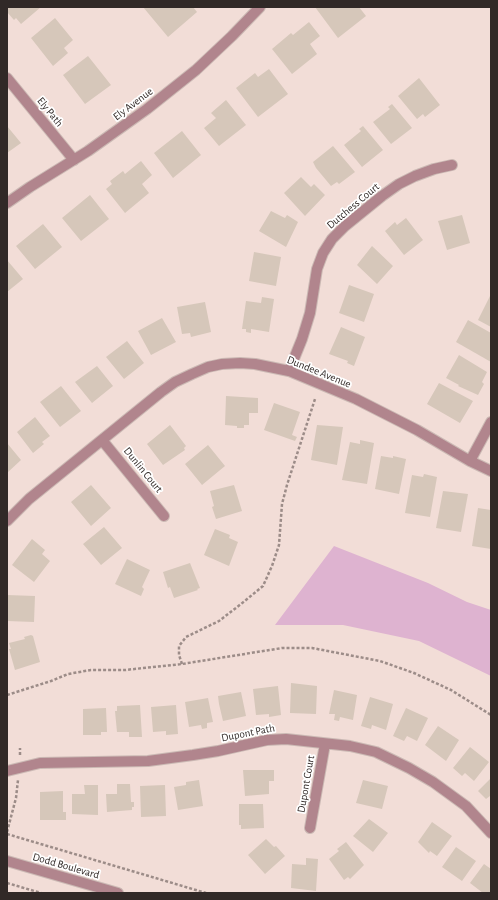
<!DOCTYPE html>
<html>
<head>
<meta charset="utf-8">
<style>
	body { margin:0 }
	#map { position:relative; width:498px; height:900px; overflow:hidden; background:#f2ddd7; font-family:"Alegreya Sans",sans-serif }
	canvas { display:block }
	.frame { position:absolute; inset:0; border:8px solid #312927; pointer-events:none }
</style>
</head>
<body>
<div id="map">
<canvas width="498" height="900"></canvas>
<div class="frame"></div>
</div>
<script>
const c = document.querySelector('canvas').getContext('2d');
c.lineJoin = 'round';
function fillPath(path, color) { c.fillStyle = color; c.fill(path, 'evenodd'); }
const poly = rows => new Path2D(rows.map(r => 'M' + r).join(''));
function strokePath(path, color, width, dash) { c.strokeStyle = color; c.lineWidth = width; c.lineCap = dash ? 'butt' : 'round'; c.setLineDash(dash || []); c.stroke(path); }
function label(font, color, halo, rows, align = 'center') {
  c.font = font + ' "Alegreya Sans",sans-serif'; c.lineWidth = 3.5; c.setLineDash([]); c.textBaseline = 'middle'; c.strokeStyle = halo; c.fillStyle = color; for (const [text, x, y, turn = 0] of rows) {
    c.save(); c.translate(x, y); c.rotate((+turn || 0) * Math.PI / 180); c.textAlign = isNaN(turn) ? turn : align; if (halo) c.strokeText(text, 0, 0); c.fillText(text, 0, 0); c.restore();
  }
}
fillPath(poly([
	[334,546,428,583,467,602,491,610,491,676,419,641,343,625,275,625]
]), '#deb3d0');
fillPath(poly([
	[7,7,41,7,21,24,16,18,14,20,7,12],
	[143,7,193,7,197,12,168,37],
	[315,7,359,7,366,16,338,38],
	[55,18,73,40,64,48,68,53,53,66,31,38],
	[309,22,320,36,310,44,317,54,292,74,272,49,291,33,293,35],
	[88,56,111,85,85,104,63,75],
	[269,69,288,94,258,117,236,88,255,73,258,77],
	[419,78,440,105,425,117,423,114,417,119,398,96],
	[226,100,246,125,219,146,204,128,216,118,211,113],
	[392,104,412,128,391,144,373,122,390,109,388,107],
	[7,126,21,143,7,153],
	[363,126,383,150,362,167,344,145,361,131,359,129],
	[182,131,201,155,173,178,154,153],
	[333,146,355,172,339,184,337,182,331,186,316,168,313,162],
	[141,161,152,175,142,184,149,193,125,213,106,189,112,184,110,181,123,171,125,174],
	[301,177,311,187,314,184,325,195,305,216,284,193],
	[90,195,109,219,81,241,62,218],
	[271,211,285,218,287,215,298,222,286,247,259,231],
	[462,215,470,243,447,250,438,221],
	[406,218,423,240,404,255,385,231,395,222,397,225],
	[43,224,62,247,35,269,16,246],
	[372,246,393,266,377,284,357,265],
	[254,252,281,257,276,286,249,281],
	[7,260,23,279,7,292],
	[349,285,374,294,364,322,339,313],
	[490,296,491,297,491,327,478,320],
	[262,297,274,299,269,332,251,329,251,333,246,332,246,329,242,329,246,301,261,303],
	[205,302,211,332,191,337,190,333,182,334,177,307],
	[162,318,176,342,151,355,138,331],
	[468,320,491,333,491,362,456,342],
	[341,327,365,337,354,366,347,363,348,361,329,354],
	[127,341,144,363,124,379,106,357],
	[459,355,487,372,482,382,484,384,478,395,458,386,459,385,446,378],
	[97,366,113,386,92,403,75,382],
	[439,383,473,401,460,423,427,404],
	[61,386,81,411,60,427,40,402],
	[226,396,258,398,258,413,249,413,249,425,244,425,244,428,237,428,237,426,225,425],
	[274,403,300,412,292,435,297,437,295,441,264,430],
	[35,417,50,436,42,442,44,444,33,453,17,432],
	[170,425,186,446,184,448,185,450,163,465,147,444],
	[317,425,343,427,337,465,311,460],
	[360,440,374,443,367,484,342,480,350,442,360,444],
	[7,443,21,460,7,473],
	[208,445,225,466,202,485,185,464],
	[381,456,393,458,393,456,406,459,399,494,375,489],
	[424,474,437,477,430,517,405,513,412,475,423,477],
	[91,485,111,508,91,526,71,502],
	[234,485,242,511,216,519,212,507,214,506,210,491],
	[443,491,468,494,461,532,436,528],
	[478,508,491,510,491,549,472,546],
	[104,527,122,548,101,565,83,544],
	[215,529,230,535,229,538,238,542,229,566,204,555],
	[32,539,45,550,42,554,50,561,34,582,12,565],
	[127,559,150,570,142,587,144,589,141,596,115,584],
	[190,563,200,588,197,589,198,590,174,598,170,587,168,588,163,572],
	[7,595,35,596,34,622,7,621],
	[31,635,33,636,40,662,15,670,9,649,11,649,9,643,25,639,24,637],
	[291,683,317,686,316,714,290,713],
	[278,686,281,715,269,717,269,714,256,715,253,689],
	[334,690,357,695,353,720,340,717,339,721,334,720,335,714,329,714],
	[241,692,246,716,223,721,219,704,218,696],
	[370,697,393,704,386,730,372,725,371,729,361,726],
	[208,698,213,722,207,723,207,728,202,729,201,725,189,727,185,702],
	[140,705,142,737,129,737,129,732,117,732,115,711,117,711,117,706],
	[176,705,178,734,166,735,166,731,153,732,151,707],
	[106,708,107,732,101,732,101,735,83,735,83,709],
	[406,708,428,718,417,741,407,736,404,741,393,736],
	[438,726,459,740,446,761,425,745],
	[470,747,489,762,474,781,465,773,462,776,453,768],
	[243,770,274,770,274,781,269,781,269,794,245,796],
	[491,778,491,797,490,796,486,799,478,791],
	[199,780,203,806,178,810,174,787,186,785,186,782],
	[363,780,388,786,382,809,356,803],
	[117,784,130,784,131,802,134,802,134,807,132,807,132,810,107,812,106,794,117,794],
	[84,785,98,785,98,815,72,814,72,794,85,794],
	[165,785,166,816,141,817,140,786],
	[63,791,63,812,66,812,66,820,40,820,40,792],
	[239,804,263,804,264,828,241,829,241,825,239,825],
	[369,819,388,833,373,852,353,836],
	[432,822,452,836,437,856,430,851,429,853,418,842],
	[266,839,274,847,276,846,285,856,265,874,248,855],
	[346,842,364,865,350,879,348,877,344,880,329,859,339,851,337,849],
	[456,847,476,861,462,881,442,867],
	[306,858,318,859,316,891,291,888,292,864,306,865],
	[484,864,491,869,491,893,483,893,470,883]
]), '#d6c7ba');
const minor = poly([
	[7,78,74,160],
	[7,203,30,187,88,151,147,109,196,70,232,36,260,7],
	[289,371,302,339,310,313,317,269,323,253,332,239,345,226,382,196,399,184,415,176,434,169,452,165],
	[102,440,164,516],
	[470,461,491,422],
	[7,521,29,499,161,392,175,382,192,374,208,367,222,364,240,363,255,364,289,371,356,399,417,430,470,461,491,471],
	[7,771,40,763,148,761,193,755,218,751,267,740,286,739,350,746,376,752,409,768,433,782,466,806,491,833],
	[310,828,325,744]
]);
const tertiary = poly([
	[7,861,118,893]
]);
strokePath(minor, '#cbb9b4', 12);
strokePath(tertiary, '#cbb9b4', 12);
strokePath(poly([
	[182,664,179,655,179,646,186,637,219,621,241,604,263,586,272,566,279,545,282,504,287,485,315,399],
	[7,695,51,681,68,674,91,670,125,670,182,664,282,648,312,648,380,661,414,673,451,690,491,715],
	[20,755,20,748],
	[7,832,16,798,18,780],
	[7,834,206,893],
	[7,883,41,893]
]), '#9c8c88', 2.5, [3, 2]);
strokePath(minor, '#b1858d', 10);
strokePath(tertiary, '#b1858d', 10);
label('11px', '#312927', '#fff', [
	["Ely Avenue",133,104,-37],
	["Ely Path",50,112,51],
	["Dutchess Court",353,206,-40],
	["Dundee Avenue",319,372,22],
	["Dunlin Court",143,470,51],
	["Dupont Path",248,733,-11],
	["Dupont Court",306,784,-80],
	["Dodd Boulevard",66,866,16]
]);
</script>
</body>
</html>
